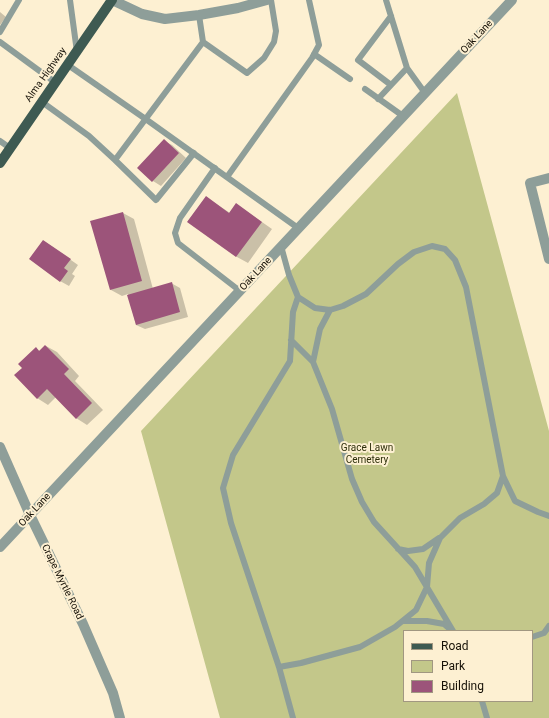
<!DOCTYPE html>
<html>
<head>
<meta charset="utf-8">
<style>
	body { margin:0 }
	#map { position:relative; width:549px; height:718px; overflow:hidden; background:#fdf0d2; font-family:Roboto,sans-serif }
	canvas { display:block }
	.legend { position:absolute; left:403px; top:630px; width:130px; height:72px; box-sizing:border-box; background:#fdf0d2; border:1px solid #a19781; margin:0; padding:5px 7px; list-style:none; font-size:12px; color:#171208 }
	.legend li { display:flex; align-items:center; gap:8px; height:20px }
	.legend b { width:20px; border:1px solid #a19781 }
</style>
</head>
<body>
<div id="map">
<canvas width="549" height="718"></canvas>
<ul class="legend">
<li><b style="height:5px;background:#3e5a52"></b>Road</li>
<li><b style="height:11px;background:#c3c78a"></b>Park</li>
<li><b style="height:11px;background:#9c547a"></b>Building</li>
</ul>
</div>
<script>
const c = document.querySelector('canvas').getContext('2d');
c.lineJoin = 'round';
function fillPath(path, color) { c.fillStyle = color; c.fill(path, 'evenodd'); }
const poly = rows => new Path2D(rows.map(r => 'M' + r).join(''));
function strokePath(path, color, width, dash) { c.strokeStyle = color; c.lineWidth = width; c.lineCap = dash ? 'butt' : 'round'; c.setLineDash(dash || []); c.stroke(path); }
function label(font, color, halo, rows, align = 'center') {
  c.font = font + ' Roboto,sans-serif'; c.lineWidth = 4; c.setLineDash([]); c.textBaseline = 'middle'; c.strokeStyle = halo; c.fillStyle = color; for (const [text, x, y, turn = 0] of rows) {
    c.save(); c.translate(x, y); c.rotate((+turn || 0) * Math.PI / 180); c.textAlign = isNaN(turn) ? turn : align; if (halo) c.strokeText(text, 0, 0); c.fillText(text, 0, 0); c.restore();
  }
}
fillPath(poly([
	[457,93,549,431,549,718,220,718,141,431],
	[404,631,532,631,532,701,404,701]
]), '#c3c78a');
fillPath(poly([
	[0,12,6,17,0,25],
	[164,141,172,145,186,158,161,186,153,181],
	[206,197,230,213,236,204,272,229,248,263,237,257,188,221],
	[123,213,134,219,153,289,171,283,180,288,188,317,145,329,136,325,128,294,122,296,111,290],
	[44,241,78,265,72,274,75,276,69,286,60,281],
	[46,346,57,352,79,376,75,381,103,410,87,425,76,418,56,397,48,405,37,398,23,368,36,348,40,351]
]), '#0003');
fillPath(poly([
	[164,139,179,153,152,182,137,168],
	[206,196,229,213,236,203,262,222,236,257,187,222],
	[123,212,142,281,110,290,90,221],
	[43,240,71,259,64,268,68,271,60,282,29,259],
	[172,282,180,312,136,325,127,295],
	[45,345,69,369,64,374,92,403,76,419,47,389,37,399,14,375,22,368,18,364,36,347,39,351]
]), '#9c547a');
strokePath(poly([
	[70,0,77,52],
	[386,0,407,68,425,93],
	[199,15,203,42,247,73,264,58,274,42,276,31,271,0],
	[0,32,19,0],
	[0,42,56,83],
	[314,54,350,79],
	[68,65,147,120,298,228],
	[391,85,358,60,391,16],
	[365,89,403,116],
	[378,99,407,68],
	[42,102,89,136,115,160,203,42],
	[0,141,10,148],
	[115,160,156,200,194,153],
	[215,168,180,218,175,233,178,243,240,291],
	[227,177,312,58,319,45,309,0],
	[281,246,289,275,298,297,315,308,330,310,343,306,366,294,398,264,414,252,432,246,445,249,455,260,466,287,503,476,515,501,538,512,549,516],
	[291,340,313,362,332,409,352,479,362,502,374,522,415,567,453,631],
	[313,362,320,329,330,310],
	[398,549,408,551,423,549,439,538],
	[403,621,427,621,444,624,451,630],
	[532,637,544,633,549,626],
	[279,667,301,663,360,647,395,627,416,610,427,587,429,563,440,538,460,518,484,504,497,493,503,476],
	[482,701,487,718],
	[293,718,279,667,231,523,223,488,233,455,290,361,293,312,298,297]
]), '#8e9e99', 6);
strokePath(poly([
	[549,178,530,183,549,259],
	[0,447,30,515,83,624,113,693,120,718],
	[0,547,512,0]
]), '#8e9e99', 10);
strokePath(poly([
	[112,0,142,14,165,19,199,15,238,8,267,0]
]), '#8e9e99', 10);
strokePath(poly([
	[0,163,112,0]
]), '#3e5a52', 10);
label('10px', '#171208', '#fdf0d2', [
	["Oak Lane",477,37,-47],
	["Alma Highway",46,75,-55],
	["Oak Lane",256,274,-47],
	["Oak Lane",35,510,-47],
	["Crape Myrtle Road",62,582,64]
]);
label('10px', '#2e2f0b', '#fdf0d2', [
	["Grace Lawn",367,448],
	["Cemetery",367,460]
]);
</script>
</body>
</html>
